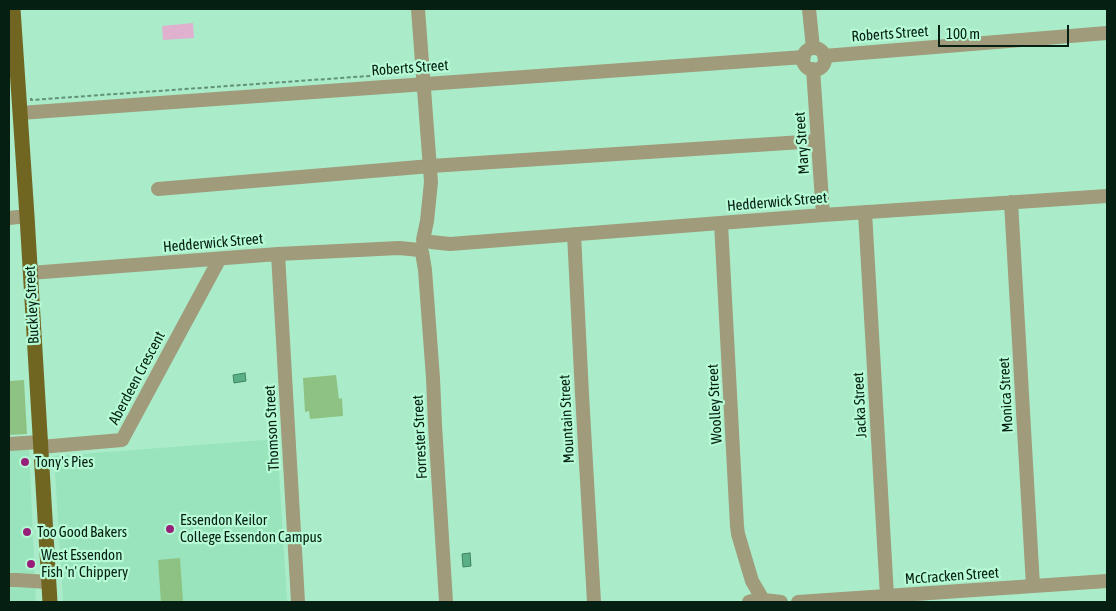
<!DOCTYPE html>
<html>
<head>
<meta charset="utf-8">
<style>
	body { margin:0 }
	#map { position:relative; width:1116px; height:611px; overflow:hidden; background:#aaecc9; font-family:"Asap Condensed",sans-serif }
	canvas { display:block }
	.frame { position:absolute; inset:0; border:10px solid #052013; pointer-events:none }
	.scale { position:absolute; left:938px; top:25px; width:131px; height:22px; box-sizing:border-box; border:2px solid #052013; border-top:0; padding-left:6px; font-size:15px; line-height:18px; white-space:nowrap; color:#052013; -webkit-text-stroke:4px #b7fad6; paint-order:stroke }
</style>
</head>
<body>
<div id="map">
<canvas width="1116" height="611"></canvas>
<div class="frame"></div>
<div class="scale">100 m</div>
</div>
<script>
const c = document.querySelector('canvas').getContext('2d');
c.lineJoin = 'round';
function fillPath(path, color) { c.fillStyle = color; c.fill(path, 'evenodd'); }
const poly = rows => new Path2D(rows.map(r => 'M' + r).join(''));
function strokePath(path, color, width, dash) { c.strokeStyle = color; c.lineWidth = width; c.lineCap = dash ? 'butt' : 'round'; c.setLineDash(dash || []); c.stroke(path); }
function label(font, color, halo, rows, align = 'center') {
  c.font = font + ' "Asap Condensed",sans-serif'; c.lineWidth = 4.5; c.setLineDash([]); c.textBaseline = 'middle'; c.strokeStyle = halo; c.fillStyle = color; for (const [text, x, y, turn = 0] of rows) {
    c.save(); c.translate(x, y); c.rotate((+turn || 0) * Math.PI / 180); c.textAlign = isNaN(turn) ? turn : align; if (halo) c.strokeText(text, 0, 0); c.fillText(text, 0, 0); c.restore();
  }
}
fillPath(poly([
	[277,439,287,602,63,602,54,456],
	[29,447,36,602,9,602,9,449]
]), '#99e4bd');
fillPath(poly([
	[193,23,194,38,163,40,162,26]
]), '#dfb1ce');
const water = poly([
	[245,373,246,381,234,383,233,375,245,373],
	[470,553,471,566,463,567,462,554,470,553]
]);
fillPath(water, '#5aaf86');
strokePath(water, '#408464', 1);
fillPath(poly([
	[336,375,339,399,342,398,343,416,310,419,309,411,305,412,303,378],
	[24,380,27,434,9,435,9,381],
	[180,558,183,602,161,602,158,560]
]), '#8dc283');
strokePath(poly([
	[31,98,31,100,411,73]
]), '#619279', 2, [4, 2.5]);
strokePath(poly([
	[418,9,431,182,427,221,423,240],
	[809,9,813,48],
	'803 59a11 11 0 1 1 22 0a11 11 0 1 1-22 0Z',
	[824,56,1107,33],
	[813,69,823,215],
	[20,113,804,57],
	[158,189,431,166,818,141],
	[1011,202,1033,586],
	[865,212,887,596],
	[9,218,27,216],
	[721,223,737,526,738,534,752,581,762,598],
	[574,234,582,394,594,602],
	[431,242,450,244,823,215,1107,196],
	[422,252,425,270,433,378,435,425,446,602],
	[278,254,298,602],
	[30,273,278,254,399,248,420,250],
	[9,444,40,442],
	[40,447,122,440,219,260],
	[9,580,17,580,48,582],
	[764,600,781,602],
	[749,602,752,601],
	[798,602,1107,581]
]), '#a09b7a', 14);
strokePath(poly([
	[13,9,27,216,50,602]
]), '#706521', 15);
for (const [x, y, r, color] of [
	[25,462,5,"#981f79"],
	[170,529,5,"#981f79"],
	[27,532,5,"#981f79"],
	[31,564,5,"#981f79"]
]) { const dot = new Path2D(); dot.arc(x, y, r, 0, 2 * Math.PI); c.fillStyle = color; c.fill(dot); strokePath(dot, '#b7fad6', 2); }
label('15px', '#052013', '#b7fad6', [
	["Roberts Street",890,34,-4],
	["Roberts Street",410,68,-4],
	["Mary Street",802,143,-94],
	["Hedderwick Street",777,202,-5],
	["Hedderwick Street",213,243,-5],
	["Buckley Street",32,305,-93],
	["Aberdeen Crescent",137,378,-62],
	["Monica Street",1006,395,-93],
	["Woolley Street",715,404,-93],
	["Jacka Street",860,405,-93],
	["Mountain Street",567,419,-93],
	["Thomson Street",272,428,-93],
	["Forrester Street",420,437,-93],
	["McCracken Street",952,576,-4]
]);
label('15px', '#052013', '#b7fad6', [
	["Tony's Pies",35,462],
	["Essendon Keilor",180,520],
	["College Essendon Campus",180,537],
	["Too Good Bakers",37,532],
	["West Essendon",41,555],
	["Fish 'n' Chippery",41,572]
], 'left');
</script>
</body>
</html>
